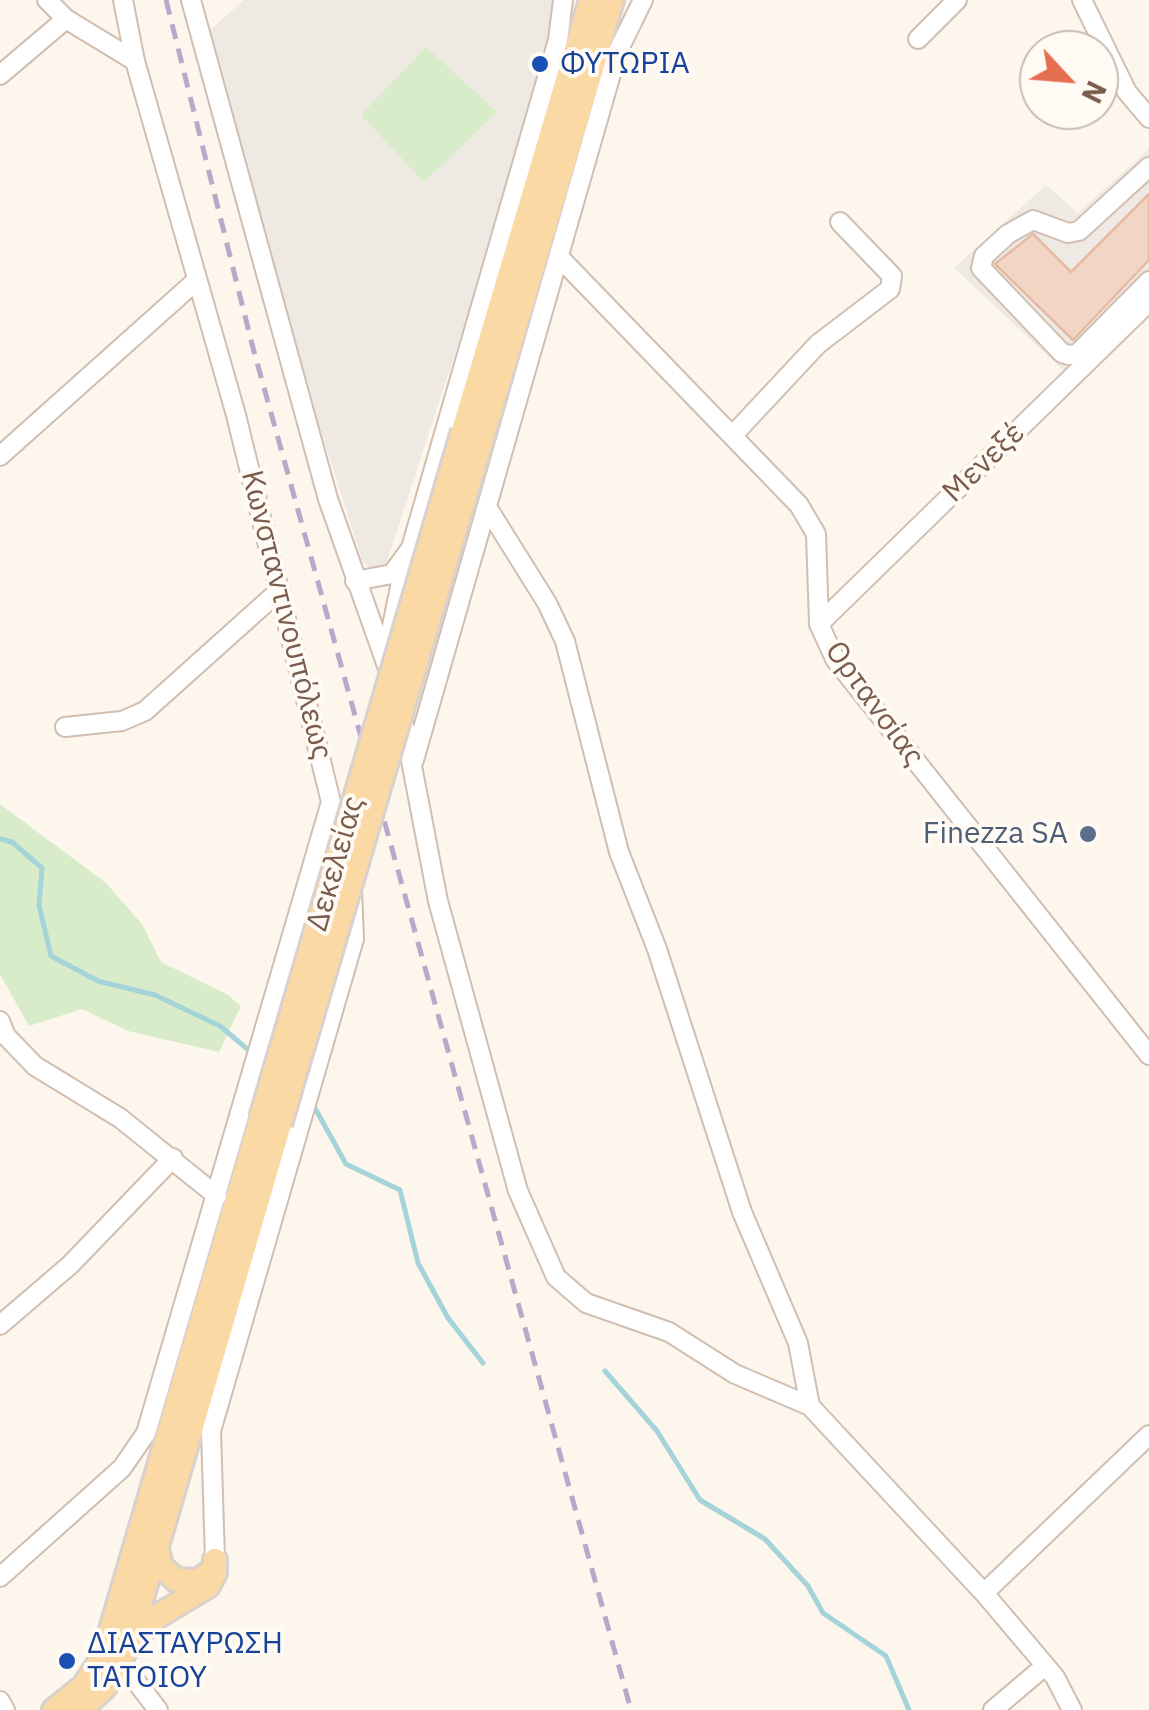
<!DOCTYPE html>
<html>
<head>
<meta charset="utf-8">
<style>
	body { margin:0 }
	#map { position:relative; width:1149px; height:1710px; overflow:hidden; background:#fdf6ec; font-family:"IBM Plex Sans",sans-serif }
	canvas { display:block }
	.north { position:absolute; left:1019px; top:30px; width:100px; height:100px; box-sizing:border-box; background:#fffaf3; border:2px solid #cabbb1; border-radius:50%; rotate:116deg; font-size:28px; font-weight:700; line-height:40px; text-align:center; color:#7a5c4d }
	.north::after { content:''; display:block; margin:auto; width:35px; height:45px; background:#e76f51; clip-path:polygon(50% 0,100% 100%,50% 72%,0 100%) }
</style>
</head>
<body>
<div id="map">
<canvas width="1149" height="1710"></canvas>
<div class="north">N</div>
</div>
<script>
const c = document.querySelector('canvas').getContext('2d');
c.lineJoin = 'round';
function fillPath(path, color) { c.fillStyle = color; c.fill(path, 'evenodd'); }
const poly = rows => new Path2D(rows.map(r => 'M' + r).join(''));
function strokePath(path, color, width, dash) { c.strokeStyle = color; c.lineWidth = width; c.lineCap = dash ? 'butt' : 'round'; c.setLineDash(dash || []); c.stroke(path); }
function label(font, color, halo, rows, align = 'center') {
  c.font = font + ' "IBM Plex Sans",sans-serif'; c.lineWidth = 8; c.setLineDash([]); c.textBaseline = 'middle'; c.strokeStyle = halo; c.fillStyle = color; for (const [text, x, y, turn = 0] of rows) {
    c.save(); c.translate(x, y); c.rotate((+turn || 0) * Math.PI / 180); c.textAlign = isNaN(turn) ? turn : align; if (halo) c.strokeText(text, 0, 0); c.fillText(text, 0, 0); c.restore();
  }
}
fillPath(poly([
	[244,0,556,0,560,34,385,567,371,569,362,560,308,390,209,31],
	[1149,149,1149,289,1065,372,954,268,1046,185,1078,213]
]), '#efe9e4');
fillPath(poly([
	[426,47,497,112,424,182,361,115],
	[0,804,106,883,142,924,161,962,228,995,241,1006,219,1052,128,1031,82,1009,29,1026,0,974]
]), '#d8ecc9');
strokePath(poly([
	[0,839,12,842,42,868,39,905,51,956,98,981,155,995,220,1026,252,1053],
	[311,1101,346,1164,400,1190,418,1263,448,1318,483,1363],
	[605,1371,657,1431,700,1500,765,1539,808,1586,823,1613,886,1656,909,1710]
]), '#a5d3da', 5);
const building = poly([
	[1149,194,1149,260,1073,340,995,264,1033,234,1071,272,1149,194]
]);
fillPath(building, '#f3d5c3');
strokePath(building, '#e6bba3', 2.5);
const minor = poly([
	[47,0,66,19,135,61],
	[191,0,328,499,392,680],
	[1082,0,1127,92,1149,118],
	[918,39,957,0],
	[0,75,66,19],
	[1149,167,1079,231,1068,233,1033,220,1008,234,984,256,981,268,1062,353,1069,355,1077,354,1149,281],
	[559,257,799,505,816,534,819,624,835,659,1149,1055],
	[732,436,818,344,890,289,892,276,840,222],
	[0,456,197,280],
	[487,507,547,603,565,641,619,852,657,949,742,1212,798,1343,810,1406],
	[355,581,392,574,411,548,558,40,563,0],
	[819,624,1149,302],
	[385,660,405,563],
	[402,714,438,901,518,1191,556,1277,586,1303,669,1332,735,1374,810,1406,984,1593,1055,1677,1072,1710],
	[65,727,122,721,145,711,280,590],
	[414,760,617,53,643,0],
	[0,1021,6,1036,35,1066,120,1118,217,1196],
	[0,1325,70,1265,173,1158],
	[215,1560,211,1431,354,939,352,890],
	[0,1577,122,1468,146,1433,331,802,236,415,135,61,123,0],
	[984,1593,1149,1435],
	[121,1662,158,1710],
	[0,1701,5,1710],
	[993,1710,1045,1666]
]);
const major = poly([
	[463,431,591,0],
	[482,438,612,0],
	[156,1545,161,1566,176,1580,198,1581,210,1572],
	[129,1644,158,1616,208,1586,215,1573,215,1560],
	[54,1710,84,1686,103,1657,261,1118],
	[80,1710,105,1687,128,1646,280,1124]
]);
strokePath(minor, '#d1beb0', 22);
strokePath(major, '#dad1cd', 28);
strokePath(minor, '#fff', 18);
strokePath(major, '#fbd9a5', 22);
strokePath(poly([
	[166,0,253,348,631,1710]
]), '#b9a8c9', 5, [15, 10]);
const majorBridge = poly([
	[261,1118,463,431],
	[280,1124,482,438]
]);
strokePath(majorBridge, '#dad1cd', 28, []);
strokePath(majorBridge, '#fbd9a5', 22);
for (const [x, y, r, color] of [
	[540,64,10,"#1a4fb4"],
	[1088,834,10,"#5c6f8a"],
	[67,1661,10,"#1a4fb4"]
]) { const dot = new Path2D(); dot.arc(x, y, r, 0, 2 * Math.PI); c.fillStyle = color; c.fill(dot); strokePath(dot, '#fffaf3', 4); }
label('30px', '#164399', '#fffaf3', [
	["ΦΥΤΩΡΙΑ",560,64],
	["ΔΙΑΣΤΑΥΡΩΣΗ",87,1644],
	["ΤΑΤΟΙΟΥ",87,1678]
], 'left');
label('30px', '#7a5c4d', '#fffaf3', [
	["Μενεξέ",984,463,-44],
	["Κωνσταντινουπόλεως",286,615,76],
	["Ορτανσίας",874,704,54],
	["Δεκελείας",336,864,-74]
]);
label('30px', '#4e5e75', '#fffaf3', [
	["Finezza SA",1068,834]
], 'right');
</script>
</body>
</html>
